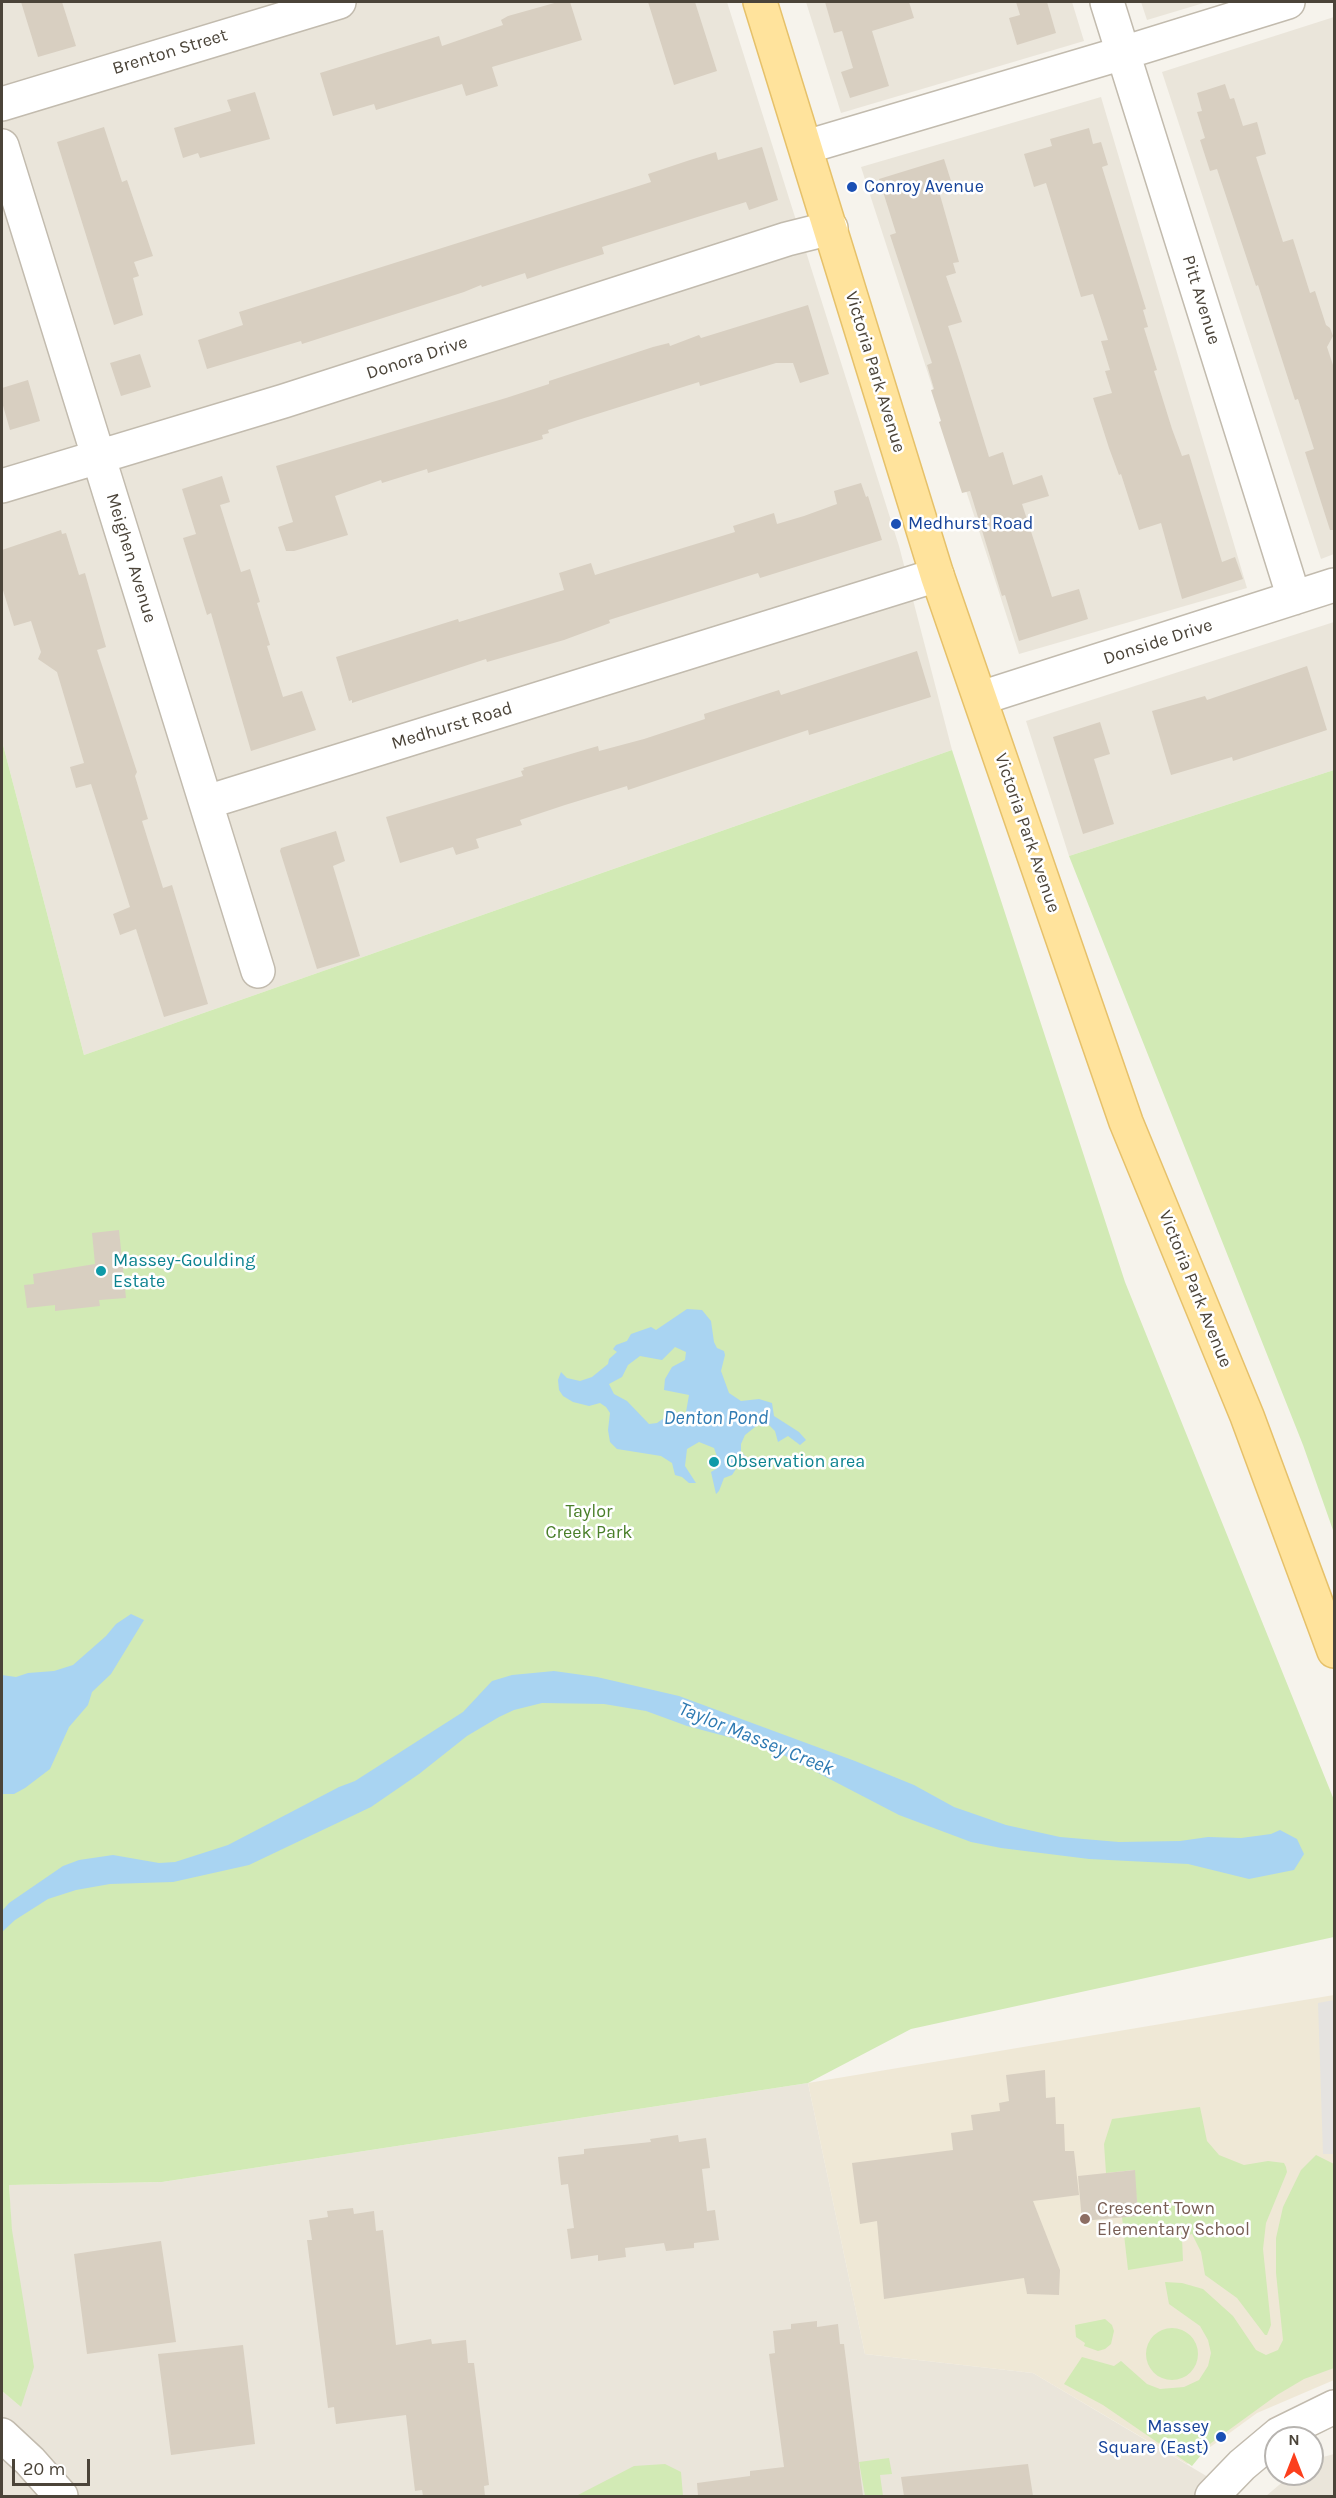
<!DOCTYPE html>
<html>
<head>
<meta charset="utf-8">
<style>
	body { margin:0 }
	#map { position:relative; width:1336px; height:2498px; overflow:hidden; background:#f6f3ec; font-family:Karla,sans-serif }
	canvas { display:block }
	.frame { position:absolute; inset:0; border:3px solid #4b4439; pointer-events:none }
	.north { position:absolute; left:1264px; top:2426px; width:60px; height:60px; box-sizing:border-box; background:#fff; border:2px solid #b7b4b0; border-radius:50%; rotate:0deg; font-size:16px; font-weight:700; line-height:24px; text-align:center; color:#4b4439 }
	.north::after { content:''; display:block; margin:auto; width:21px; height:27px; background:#fc3f1d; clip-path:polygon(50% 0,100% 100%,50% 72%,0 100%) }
	.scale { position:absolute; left:12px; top:2459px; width:78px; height:27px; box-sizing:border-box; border:3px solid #4b4439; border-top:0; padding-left:8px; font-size:18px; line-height:21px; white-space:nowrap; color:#4b4439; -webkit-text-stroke:4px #fff; paint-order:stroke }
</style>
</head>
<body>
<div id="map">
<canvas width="1336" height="2498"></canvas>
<div class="frame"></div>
<div class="north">N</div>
<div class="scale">20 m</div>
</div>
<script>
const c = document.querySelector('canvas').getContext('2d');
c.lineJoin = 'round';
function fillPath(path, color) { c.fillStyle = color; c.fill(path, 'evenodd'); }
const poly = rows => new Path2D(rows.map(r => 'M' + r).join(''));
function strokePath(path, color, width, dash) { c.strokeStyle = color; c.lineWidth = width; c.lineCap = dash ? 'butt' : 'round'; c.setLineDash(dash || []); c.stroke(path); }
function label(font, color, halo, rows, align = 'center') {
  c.font = font + ' Karla,sans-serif'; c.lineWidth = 5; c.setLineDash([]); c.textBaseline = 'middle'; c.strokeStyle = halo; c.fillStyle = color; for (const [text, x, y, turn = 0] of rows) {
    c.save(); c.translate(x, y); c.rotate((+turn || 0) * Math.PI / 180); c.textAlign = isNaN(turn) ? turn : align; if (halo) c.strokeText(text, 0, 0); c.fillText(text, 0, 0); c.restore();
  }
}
fillPath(poly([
	[2,2,727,2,899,546,952,750,84,1055,2,741],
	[806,2,1072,2,1084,41,841,113],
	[1141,2,1207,2,1147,20],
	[1334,17,1334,554,1321,559,1162,72],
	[1101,97,1247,588,1019,654,861,167],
	[1334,622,1334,770,1069,856,1026,721],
	[808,2083,865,2354,1033,2373,1240,2496,2,2496,2,2391,21,2407,9,2185,162,2182],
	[1334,2454,1334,2496,1266,2496,1292,2474,1312,2474,1312,2460]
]), '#eae5da');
fillPath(poly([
	[1334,1995,1334,2380,1257,2413,1187,2464,1033,2373,865,2354,808,2083]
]), '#efe8d6');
fillPath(poly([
	[2,741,84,1055,952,750,1125,1282,1334,1800,1334,1937,911,2029,808,2083,162,2182,9,2185,12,2230,34,2367,21,2407,2,2391],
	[1334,770,1334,1533,1303,1445,1069,856],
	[1200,2107,1207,2141,1219,2155,1244,2165,1268,2161,1284,2163,1286,2167,1287,2172,1266,2223,1263,2249,1271,2325,1267,2335,1265,2335,1237,2298,1205,2275,1201,2252,1192,2234,1182,2238,1183,2261,1128,2270,1122,2217,1138,2216,1134,2170,1106,2173,1104,2144,1112,2119],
	[1316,2155,1334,2164,1334,2368,1304,2379,1277,2395,1211,2443,1192,2466,1103,2405,1064,2384,1082,2357,1114,2366,1121,2361,1147,2384,1160,2389,1184,2387,1199,2380,1208,2366,1211,2353,1208,2340,1200,2326,1169,2304,1165,2282,1182,2283,1203,2289,1233,2316,1256,2350,1266,2355,1278,2350,1283,2340,1276,2273,1276,2238,1283,2207,1301,2170],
	[1105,2319,1112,2325,1114,2331,1111,2344,1105,2349,1098,2351,1084,2346,1085,2343,1076,2337,1075,2325],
	'1146 2354a26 26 0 1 1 52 0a26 26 0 1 1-52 0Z',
	[889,2458,892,2474,880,2475,883,2496,865,2496,859,2462],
	[665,2464,681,2472,683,2496,576,2496,634,2466]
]), '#d2eab5');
fillPath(poly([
	[1334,2000,1334,2154,1323,2154,1318,2003]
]), '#e5e3e0');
fillPath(poly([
	[687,1309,702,1310,711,1321,714,1342,717,1348,724,1351,725,1355,721,1371,729,1393,741,1401,759,1399,772,1403,774,1416,799,1432,806,1440,800,1445,788,1436,778,1442,775,1431,766,1422,760,1423,745,1435,741,1444,741,1452,749,1459,736,1459,736,1469,732,1475,724,1478,719,1491,716,1494,711,1472,716,1469,719,1462,714,1448,699,1442,687,1449,685,1466,696,1483,689,1483,682,1477,675,1475,672,1463,661,1456,617,1449,610,1442,608,1430,610,1413,606,1407,600,1403,589,1406,573,1402,563,1396,559,1390,558,1380,561,1372,567,1378,580,1381,592,1377,608,1364,609,1359,617,1352,613,1349,616,1345,627,1341,631,1334,651,1327,656,1330],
	[675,1347,686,1352,685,1360,672,1367,665,1379,664,1390,689,1395,686,1412,678,1419,667,1416,657,1423,649,1424,627,1401,614,1394,609,1384,622,1377,628,1365,640,1356,662,1360],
	[131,1614,144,1620,111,1674,92,1692,88,1705,69,1727,50,1769,25,1788,14,1794,2,1794,2,1675,16,1677,28,1673,54,1671,73,1665,106,1636,116,1624],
	[554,1671,597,1677,679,1696,855,1761,914,1785,954,1807,1006,1825,1060,1837,1119,1842,1180,1841,1208,1837,1241,1838,1271,1834,1280,1830,1297,1839,1304,1854,1294,1870,1249,1879,1188,1864,1089,1859,1001,1848,971,1842,899,1815,770,1748,687,1726,646,1711,604,1704,542,1703,514,1710,499,1717,467,1736,419,1774,371,1807,249,1865,173,1882,110,1884,76,1890,48,1899,15,1920,2,1932,2,1911,9,1903,63,1866,79,1860,113,1855,159,1863,175,1862,228,1845,339,1787,355,1781,463,1712,492,1681,512,1675]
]), '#a9d4f2');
fillPath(poly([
	[21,2,62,2,76,46,38,57],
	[558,2,570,2,582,40,492,67,498,86,466,96,462,84,376,110,374,104,333,116,320,73,439,36,442,46,503,25,501,20,508,16],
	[648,2,695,2,717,71,674,85],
	[825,2,909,2,914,18,872,31,889,86,850,98,841,72,853,68,842,31,834,33],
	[1016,2,1047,2,1056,33,1017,45,1009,18,1020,15],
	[1225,84,1230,99,1234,98,1243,126,1257,122,1266,154,1256,157,1283,242,1293,239,1310,293,1315,291,1326,325,1330,328,1333,336,1327,347,1335,371,1335,530,1330,530,1305,452,1314,449,1298,399,1295,400,1258,285,1256,286,1217,169,1210,171,1200,140,1205,138,1197,112,1202,111,1197,93],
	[255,92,270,139,200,158,198,153,183,158,174,128,231,111,227,100],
	[104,127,122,182,127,180,153,256,134,262,139,276,133,278,143,315,114,325,57,142],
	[1089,128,1093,144,1101,142,1108,165,1102,167,1146,309,1143,310,1148,327,1144,328,1157,370,1154,371,1172,429,1182,456,1189,454,1222,562,1235,557,1243,579,1182,599,1161,523,1139,530,1121,474,1119,475,1109,448,1093,398,1112,393,1105,371,1110,370,1101,341,1108,340,1093,294,1081,297,1046,183,1034,187,1024,154,1052,146,1050,139],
	[762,147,778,200,749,210,746,202,707,214,602,247,604,254,560,268,527,279,525,273,482,287,481,285,464,292,302,344,301,341,207,369,198,340,243,325,239,312,629,189,651,182,648,174,690,160,716,152,718,160],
	[944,159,952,184,938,188,959,262,953,263,956,273,946,276,962,322,948,326,961,366,989,457,1003,452,1013,485,1042,475,1049,496,1022,504,1038,553,1052,597,1079,589,1088,619,1019,641,1005,595,1002,596,1001,593,970,491,962,493,939,422,941,421,931,390,934,389,927,365,932,363,890,235,896,233,879,179],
	[808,305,829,374,800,383,793,363,776,363,700,386,699,382,578,420,548,430,549,433,542,435,543,439,485,456,428,473,427,469,382,483,381,480,335,496,348,535,294,551,286,551,278,527,293,522,276,466,506,398,549,384,549,381,653,347,669,343,670,346,699,335,701,338],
	[140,354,151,387,121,396,110,363],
	[28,380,40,421,10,430,2,402,2,388],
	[222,476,230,502,220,505,241,572,250,569,260,602,257,603,270,645,267,646,283,697,302,691,316,730,251,751,211,613,207,615,183,538,196,534,182,489],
	[861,483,866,497,868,496,882,540,760,578,758,573,609,620,610,623,564,640,487,662,486,659,352,703,352,700,349,701,336,657,458,619,459,622,564,590,559,573,591,563,595,575,735,532,733,526,774,513,777,524,804,516,837,504,834,491],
	[61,530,62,534,66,533,79,575,85,573,106,647,97,650,137,772,135,776,148,819,142,821,163,888,172,885,208,1004,164,1017,136,929,120,935,113,914,130,907,91,784,76,788,70,767,84,763,57,672,38,659,41,652,31,621,14,626,2,587,2,550],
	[917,651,931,697,809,735,808,730,628,790,627,786,565,805,520,820,522,825,476,839,479,848,456,855,453,847,400,863,386,817,523,776,521,771,524,770,523,768,598,746,599,751,644,739,705,719,704,714,779,690,781,695],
	[1307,666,1327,730,1233,761,1232,757,1171,775,1152,711,1205,696,1207,700],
	[1100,722,1110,754,1094,759,1114,824,1083,834,1053,737],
	[336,831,345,861,333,866,360,956,317,969,280,851,281,848],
	[119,1230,126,1298,99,1300,100,1306,55,1311,55,1305,27,1308,24,1285,34,1284,33,1274,95,1264,92,1233],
	[1045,2070,1046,2098,1055,2097,1056,2124,1064,2124,1065,2151,1074,2151,1079,2195,1033,2201,1060,2270,1059,2295,1027,2294,1024,2278,884,2299,877,2221,860,2224,852,2163,953,2150,951,2133,973,2130,971,2115,1000,2111,999,2103,1009,2101,1006,2075],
	[678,2135,679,2142,706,2138,710,2168,702,2169,707,2211,715,2210,719,2240,694,2243,694,2248,666,2251,664,2243,625,2248,626,2257,598,2261,598,2255,571,2259,567,2229,574,2228,568,2184,561,2185,558,2157,584,2154,584,2149,651,2142,650,2139],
	[1135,2170,1138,2216,1082,2221,1078,2176],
	[353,2208,354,2214,374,2211,376,2231,383,2230,396,2345,431,2339,432,2344,466,2340,468,2363,474,2363,477,2387,489,2485,484,2486,485,2496,423,2496,422,2490,415,2491,406,2415,336,2424,334,2407,328,2408,307,2240,312,2240,309,2220,328,2217,327,2211],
	[161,2241,176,2342,87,2354,74,2254],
	[817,2321,817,2327,838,2324,840,2344,844,2344,863,2496,698,2496,697,2483,750,2476,750,2471,784,2467,769,2354,775,2353,773,2331,791,2329,791,2324],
	[243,2345,255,2444,171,2455,158,2354],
	[1028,2464,1033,2496,904,2496,901,2477]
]), '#d8cfc1');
const minor = poly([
	[1107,2,1294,598],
	[2,104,339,2],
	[2,146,258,971],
	[806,147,1123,53,1288,2],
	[2,486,284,401,787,239,831,228],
	[981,698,1334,585],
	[207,802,937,575],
	[2,2435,30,2461,61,2496],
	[1212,2496,1242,2465,1279,2434,1334,2407]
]);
const major = poly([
	[760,2,937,575,1126,1122,1247,1416,1334,1651]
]);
strokePath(minor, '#c2bbae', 36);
strokePath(major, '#e6c16a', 36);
strokePath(minor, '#fff', 33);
strokePath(major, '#ffe39c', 33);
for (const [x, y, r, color] of [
	[852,187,6,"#1a4fb4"],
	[896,524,6,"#1a4fb4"],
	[101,1271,6,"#0f9aa8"],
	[714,1462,6,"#0f9aa8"],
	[1085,2219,6,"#8d6e63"],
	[1221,2437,6,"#1a4fb4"]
]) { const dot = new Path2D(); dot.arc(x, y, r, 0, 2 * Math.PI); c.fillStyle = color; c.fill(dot); strokePath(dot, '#fff', 2); }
label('18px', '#4b4439', '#fff', [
	["Brenton Street",170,52,-17],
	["Pitt Avenue",1201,300,73],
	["Donora Drive",417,358,-18],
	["Victoria Park Avenue",875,372,73],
	["Meighen Avenue",131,558,73],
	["Donside Drive",1158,642,-18],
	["Medhurst Road",452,726,-17],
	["Victoria Park Avenue",1027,833,71],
	["Victoria Park Avenue",1195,1289,68]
]);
label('18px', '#164399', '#fff', [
	["Conroy Avenue",864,187],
	["Medhurst Road",908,524],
	["Massey",1209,2427,"right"],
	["Square (East)",1209,2448,"right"]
], 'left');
label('18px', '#0d838f', '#fff', [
	["Massey-Goulding",113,1261],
	["Estate",113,1282],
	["Observation area",726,1462]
], 'left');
label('18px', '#4a7f2a', '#fff', [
	["Taylor",589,1512],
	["Creek Park",589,1533]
]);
label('18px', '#785e54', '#fff', [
	["Crescent Town",1097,2209],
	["Elementary School",1097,2230]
], 'left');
label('italic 20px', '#2e7ab2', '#fff', [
	["Denton Pond",716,1418],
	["Taylor Massey Creek",756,1739,22]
]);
</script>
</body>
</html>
